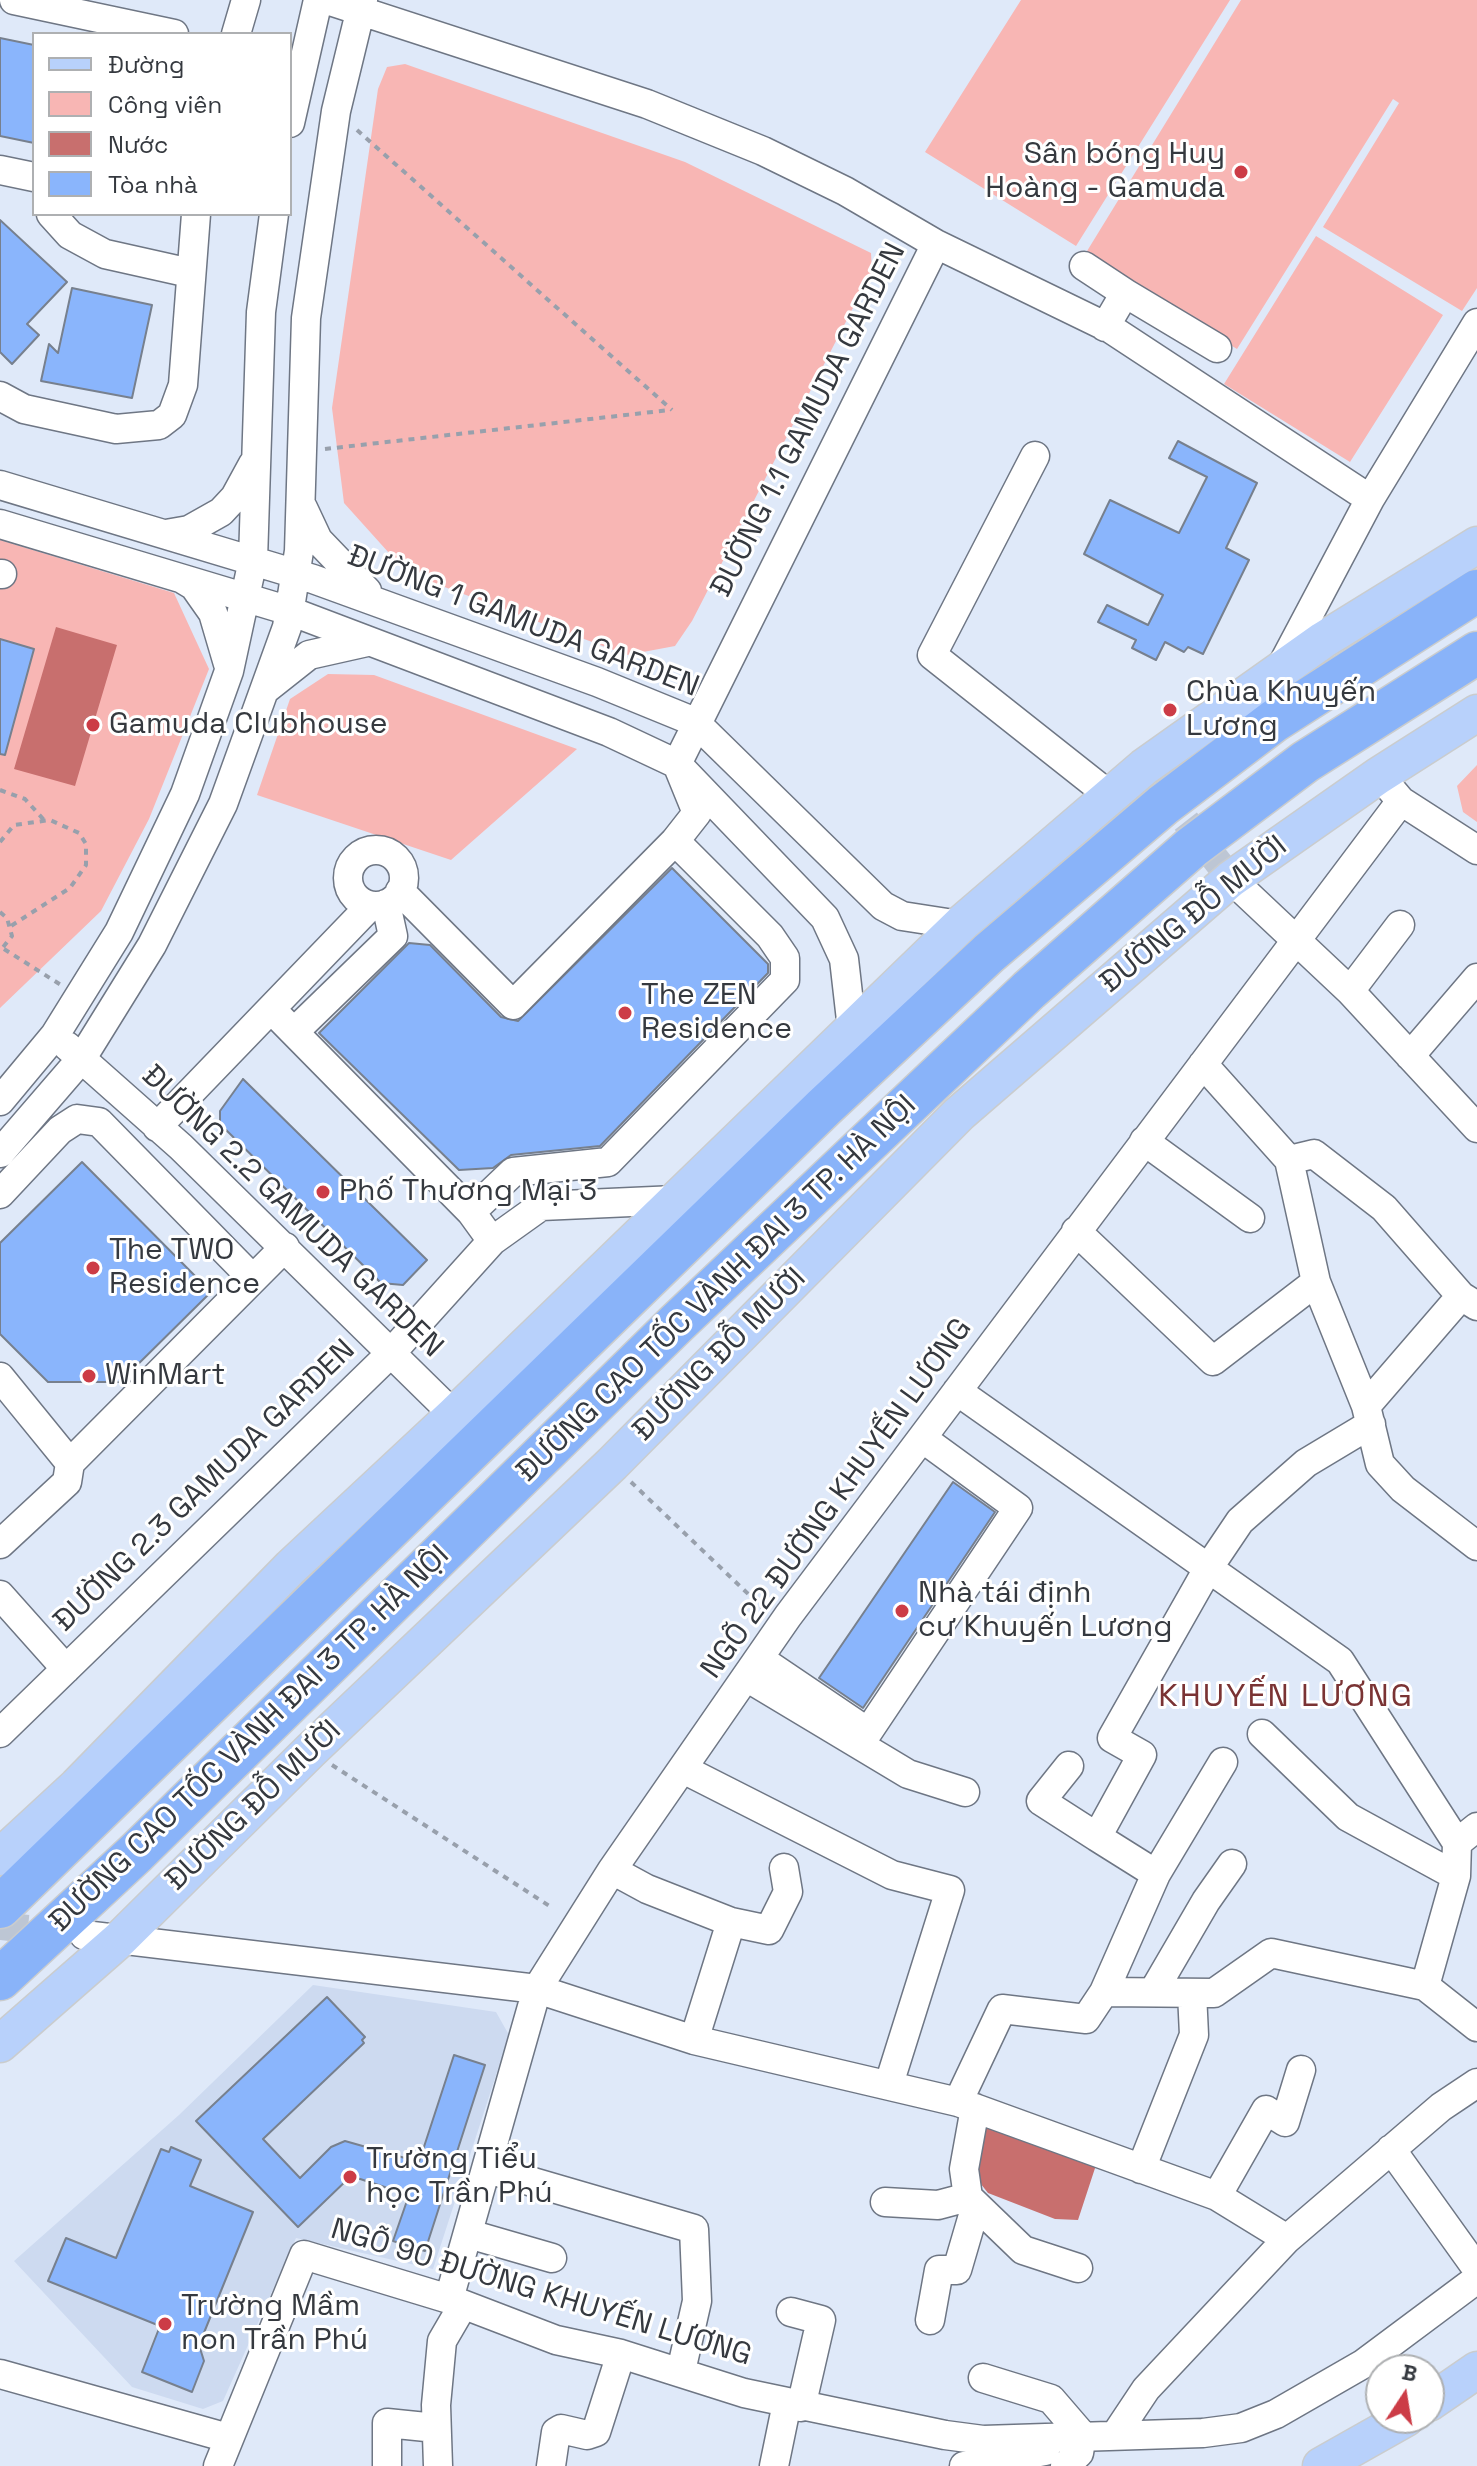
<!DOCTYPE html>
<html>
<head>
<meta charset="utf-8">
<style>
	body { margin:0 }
	#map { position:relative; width:1477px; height:2466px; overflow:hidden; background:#dfe9f9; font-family:"Space Grotesk",sans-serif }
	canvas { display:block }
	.legend { position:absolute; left:32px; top:32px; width:260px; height:184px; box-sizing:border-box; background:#fff; border:2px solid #aeb0b2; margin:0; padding:10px 14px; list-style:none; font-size:24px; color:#35393f }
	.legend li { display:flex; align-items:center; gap:16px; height:40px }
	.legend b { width:40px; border:2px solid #aeb0b2 }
	.north { position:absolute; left:1365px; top:2354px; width:80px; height:80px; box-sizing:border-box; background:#fff; border:2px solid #aeb0b2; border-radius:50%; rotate:12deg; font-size:22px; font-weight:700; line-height:32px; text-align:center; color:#35393f }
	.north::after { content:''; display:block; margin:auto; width:28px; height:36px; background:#cc3c46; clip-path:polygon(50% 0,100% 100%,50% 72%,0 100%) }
</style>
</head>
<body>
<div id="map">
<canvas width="1477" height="2466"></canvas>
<ul class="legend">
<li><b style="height:10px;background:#b8d1fb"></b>Đường</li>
<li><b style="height:22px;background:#f8b6b4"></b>Công viên</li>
<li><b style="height:22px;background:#c86f6e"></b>Nước</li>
<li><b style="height:22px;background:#8ab5fc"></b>Tòa nhà</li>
</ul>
<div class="north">B</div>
</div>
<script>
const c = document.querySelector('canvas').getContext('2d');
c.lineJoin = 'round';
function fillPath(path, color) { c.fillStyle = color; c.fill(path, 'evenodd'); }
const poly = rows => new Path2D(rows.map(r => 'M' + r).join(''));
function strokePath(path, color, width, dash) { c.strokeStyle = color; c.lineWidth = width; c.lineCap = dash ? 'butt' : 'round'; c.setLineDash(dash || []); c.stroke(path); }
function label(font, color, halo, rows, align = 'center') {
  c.font = font + ' "Space Grotesk",sans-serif'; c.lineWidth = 6; c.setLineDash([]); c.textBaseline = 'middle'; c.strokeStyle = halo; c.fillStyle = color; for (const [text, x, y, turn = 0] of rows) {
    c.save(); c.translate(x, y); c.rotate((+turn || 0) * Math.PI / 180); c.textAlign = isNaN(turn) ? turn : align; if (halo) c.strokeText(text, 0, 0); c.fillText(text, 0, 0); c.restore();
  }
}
fillPath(poly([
	[313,1985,496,2012,509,2035,433,2269,296,2238,223,2401,203,2409,132,2387,14,2261,179,2115]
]), '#cddaf0');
fillPath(poly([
	[1021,0,1230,0,1076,246,925,152],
	[1241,0,1477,0,1477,288,1462,311,1323,227,1399,103,1393,99,1237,349,1084,256],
	[405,64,685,162,871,253,872,271,692,621,675,646,627,655,407,573,344,503,332,408,378,89,387,67],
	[1316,236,1443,315,1350,462,1224,384],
	[0,540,174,593,209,669,149,819,101,911,0,1008],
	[328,674,374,675,577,749,451,860,257,795,290,699],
	[1477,765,1477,822,1463,812,1457,786]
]), '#f8b6b4');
fillPath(poly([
	[56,627,117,645,75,786,14,769],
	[981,2122,1098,2159,1078,2220,1055,2219,988,2193,973,2174]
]), '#c86f6e');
const building = poly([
	[0,38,34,45,34,143,0,136,0,38],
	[0,220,67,282,27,324,39,335,12,364,0,352,0,220],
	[72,288,152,305,132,398,41,381,49,344,58,353,72,288],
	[1178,441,1257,483,1226,548,1249,560,1203,654,1188,647,1184,652,1165,642,1156,660,1132,648,1136,640,1098,622,1107,605,1148,625,1163,595,1084,554,1110,500,1179,533,1207,477,1169,458,1178,441],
	[0,639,34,649,5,755,0,754,0,639],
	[672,868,768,964,768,973,600,1146,511,1155,493,1168,459,1170,319,1033,409,943,430,945,501,1017,518,1021,672,868],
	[243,1079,427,1260,403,1285,381,1283,220,1124,220,1111,243,1079],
	[82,1162,211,1292,120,1382,48,1382,0,1334,0,1243,82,1162],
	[953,1482,995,1512,863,1708,819,1678,953,1482],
	[327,1997,365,2037,362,2040,364,2043,263,2139,300,2178,331,2147,345,2141,419,2162,454,2055,485,2065,425,2251,393,2241,409,2195,351,2176,298,2227,196,2121,327,1997],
	[171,2147,201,2160,190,2186,253,2212,199,2345,204,2361,192,2392,142,2372,160,2326,48,2281,66,2238,116,2258,161,2149,169,2152,171,2147]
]);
fillPath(building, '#8ab5fc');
strokePath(building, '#77808e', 2);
strokePath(poly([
	[1160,788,1231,879],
	[0,1926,59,1932]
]), '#bdc6d4', 28, [28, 14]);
const minor = poly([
	[14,0,174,34],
	[327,0,647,104,763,151,845,191,936,244,1111,329,1370,499],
	[236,34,246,0],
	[290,123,318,0],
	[0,170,34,177],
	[51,214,70,235,105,254,190,273],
	[1084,266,1125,293],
	[1105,327,1125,293,1217,348],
	[0,396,24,409,116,429,159,425,172,415,183,385,196,214],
	[1035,456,932,655,1109,795],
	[0,485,313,579,597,682,695,722,883,906,902,916,960,925],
	[303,508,318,540,367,591],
	[0,524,290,611,609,732,677,764,825,918,844,959,852,1029],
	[166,534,189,530,221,512,235,497,253,464],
	[0,574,2,574],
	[184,580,194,586,213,613,228,664],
	[1280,669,1370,499,1477,323],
	[266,689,309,655,367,642],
	[1390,788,1401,801,1477,850],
	'348 878a28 28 0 1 1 56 0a28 28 0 1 1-56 0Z',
	[1231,879,1350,991,1477,1128],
	[400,891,513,1005,675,841,697,813,677,764,936,244],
	[1350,991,1400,925],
	[271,1009,471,1212,513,1172,608,1162,785,980,785,958,770,936,675,841],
	[294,1032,393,936,386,904],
	[67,1046,181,1147,454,1415],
	[1410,1056,1477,978],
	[1203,1064,1289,1160,1316,1282,1366,1406,1380,1464,1403,1489,1477,1546],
	[0,1101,55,1035,119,932,185,794,229,671,253,560,261,312,274,214],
	[157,1127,370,906],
	[1144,1141,1250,1218],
	[0,1153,82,1058,152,945,223,804,287,627,299,551,306,318,336,111,363,0],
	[1289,1160,1314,1154,1384,1208,1461,1296,1477,1306],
	[0,1194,60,1130,77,1119,99,1122,253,1279],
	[1076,1231,1213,1361,1316,1282],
	[492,1241,541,1206,676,1200],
	[0,1377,70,1463,67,1482,0,1544],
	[957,1391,1340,1661,1457,1843,1456,1876,1425,1986],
	[1366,1406,1461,1296],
	[70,1463,285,1247],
	[0,1595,66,1669],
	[760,1659,868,1732,1018,1508,922,1438],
	[748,1678,908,1774,965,1792],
	[0,1733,391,1353,492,1241,471,1212],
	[1262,1734,1348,1817,1456,1876],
	[1069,1766,1041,1801,1097,1837],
	[683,1769,892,1875,950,1890,889,2084],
	[1457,1843,1477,1827],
	[612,1870,647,1889,731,1922],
	[1156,1874,1097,1837,1142,1755,1112,1738,1209,1567,1240,1521,1306,1463,1371,1424],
	[84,1935,537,1989,694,2040,958,2102,1217,2196,1287,2239],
	[1104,1992,1214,1993,1271,1953,1425,1986,1477,2027],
	[1153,1992,1206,1901,1232,1864],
	[694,2040,731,1922,769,1930,788,1892,784,1868],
	[958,2102,1002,2009,1086,2019,1104,1992,1156,1874,1223,1762],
	[975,2108,964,2169,968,2197,1023,2250,1078,2268],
	[1391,2149,1477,2269],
	[488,2169,694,2229,697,2301,681,2371],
	[1141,2169,1194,2035,1192,1993],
	[1217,2196,1266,2110,1285,2122,1301,2070],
	[885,2202,938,2205,968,2197],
	[469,2234,552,2258],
	[449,2299,537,1989,612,1870,788,1616,1401,801],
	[791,2312,821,2320,801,2407],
	[930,2320,939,2270,957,2270,976,2205],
	[0,2374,228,2438],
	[983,2378,1051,2399,1082,2435],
	[1116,2434,1146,2389,1287,2239,1441,2107,1477,2083],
	[218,2466,304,2255,449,2299,556,2340,621,2354,744,2393,945,2435,983,2440,1203,2433,1241,2428,1276,2414,1363,2364,1477,2279],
	[387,2466,387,2423,436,2428],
	[438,2466,436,2405,442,2341,463,2305],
	[551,2466,556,2432,561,2429,587,2435,596,2432,621,2354],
	[774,2466,787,2403],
	[964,2466,1045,2451],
	[1065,2466,1079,2453,1082,2435]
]);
const major = poly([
	[0,1857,77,1786,291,1567,454,1415,962,923,1144,767,1323,640,1477,545],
	[0,2044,120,1939,310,1751,612,1464,959,1114,1231,879,1378,776,1477,713],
	[1429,2403,1477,2370],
	[1321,2466,1406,2418]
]);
const highway = poly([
	[0,1907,824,1107,989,953,1163,805,1274,721,1477,591],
	[0,1979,136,1853,677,1323,1029,990,1192,847,1305,762,1477,653]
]);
strokePath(minor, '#6e7684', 31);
strokePath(major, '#cacccd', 39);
strokePath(highway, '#cacccd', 45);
strokePath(poly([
	[357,130,672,410],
	[325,449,670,410],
	[0,790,25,799,44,820],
	[0,842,14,825,50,820,79,833,86,844,86,865,70,888,11,926],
	[0,912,7,918,12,936,0,951],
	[4,949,61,985],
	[631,1482,766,1611],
	[332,1765,551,1907]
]), '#98a0ac', 4, [6, 6]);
strokePath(minor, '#fff', 28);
strokePath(major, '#b8d1fb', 36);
strokePath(highway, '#89b3f9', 42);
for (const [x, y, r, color] of [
	[1241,172,8,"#cc3c46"],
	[1170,710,8,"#cc3c46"],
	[93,725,8,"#cc3c46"],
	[625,1013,8,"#cc3c46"],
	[323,1192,8,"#cc3c46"],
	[93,1268,8,"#cc3c46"],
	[89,1376,8,"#cc3c46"],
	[902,1611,8,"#cc3c46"],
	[350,2177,8,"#cc3c46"],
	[165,2324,8,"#cc3c46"]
]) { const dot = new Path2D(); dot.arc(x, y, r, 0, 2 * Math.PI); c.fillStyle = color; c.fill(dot); strokePath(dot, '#fff', 3); }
label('30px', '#35393f', '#fff', [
	["Sân bóng Huy",1225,155,"right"],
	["Hoàng - Gamuda",1225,189,"right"],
	["Chùa Khuyến",1186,693],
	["Lương",1186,727],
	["Gamuda Clubhouse",109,725],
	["The ZEN",641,996],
	["Residence",641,1030],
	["Phố Thương Mại 3",339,1192],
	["The TWO",109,1251],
	["Residence",109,1285],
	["WinMart",105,1376],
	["Nhà tái định",918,1594],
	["cư Khuyến Lương",918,1628],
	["Trường Tiểu",366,2160],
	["học Trần Phú",366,2194],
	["Trường Mầm",181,2307],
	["non Trần Phú",181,2341]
], 'left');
label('30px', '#35393f', '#fff', [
	["ĐƯỜNG 1.1 GAMUDA GARDEN",809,420,-63],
	["ĐƯỜNG 1 GAMUDA GARDEN",523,622,21],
	["ĐƯỜNG ĐỖ MƯỜI",1194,915,-39],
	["ĐƯỜNG 2.2 GAMUDA GARDEN",292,1212,44],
	["ĐƯỜNG CAO TỐC VÀNH ĐAI 3 TP. HÀ NỘI",717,1289,-44],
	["ĐƯỜNG ĐỖ MƯỜI",720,1355,-45],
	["ĐƯỜNG 2.3 GAMUDA GARDEN",205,1486,-44],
	["NGÕ 22 ĐƯỜNG KHUYẾN LƯƠNG",837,1499,-54],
	["ĐƯỜNG CAO TỐC VÀNH ĐAI 3 TP. HÀ NỘI",250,1739,-44],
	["ĐƯỜNG ĐỖ MƯỜI",254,1806,-44],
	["NGÕ 90 ĐƯỜNG KHUYẾN LƯƠNG",541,2293,17]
]);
c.letterSpacing = '2px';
label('32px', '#7a3334', '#fff', [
	["KHUYẾN LƯƠNG",1286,1697]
]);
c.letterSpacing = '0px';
</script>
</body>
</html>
